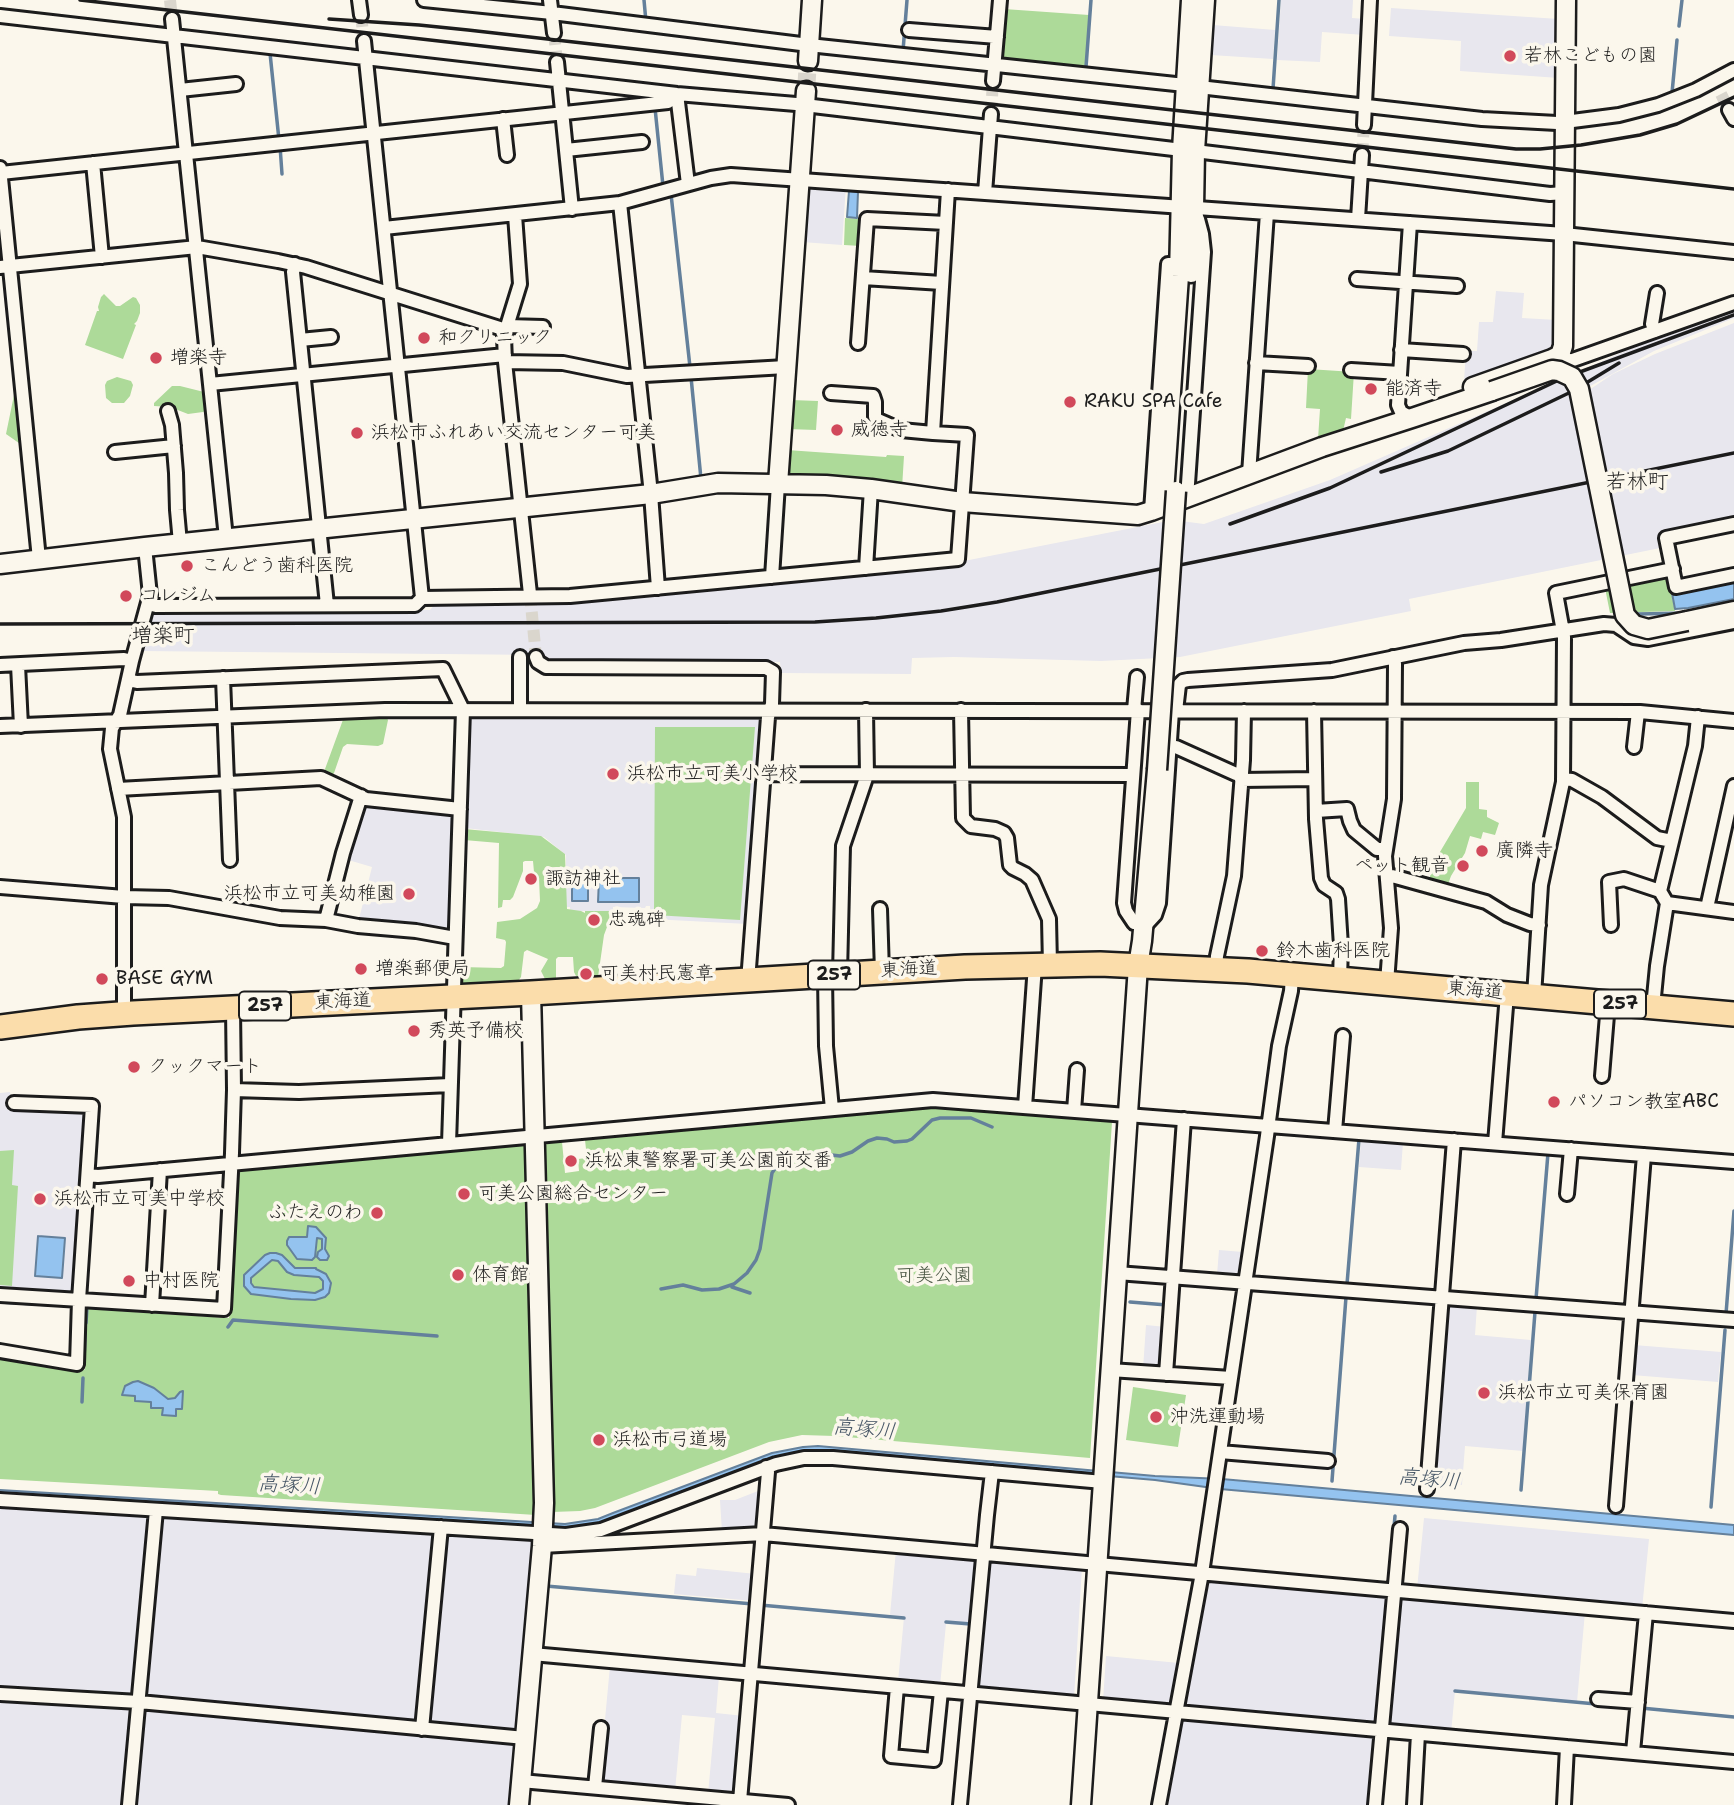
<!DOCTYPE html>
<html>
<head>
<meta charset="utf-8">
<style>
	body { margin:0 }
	canvas { display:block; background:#fbf7ec }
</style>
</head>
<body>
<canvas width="1734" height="1805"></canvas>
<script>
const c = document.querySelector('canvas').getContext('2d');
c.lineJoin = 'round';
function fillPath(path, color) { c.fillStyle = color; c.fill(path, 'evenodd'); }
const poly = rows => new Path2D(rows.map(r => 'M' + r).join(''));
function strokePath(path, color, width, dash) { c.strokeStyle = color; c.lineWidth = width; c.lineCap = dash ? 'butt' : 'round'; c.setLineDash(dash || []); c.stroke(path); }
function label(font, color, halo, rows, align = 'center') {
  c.font = font + ' "Shantell Sans","Klee One",sans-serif'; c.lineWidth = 7; c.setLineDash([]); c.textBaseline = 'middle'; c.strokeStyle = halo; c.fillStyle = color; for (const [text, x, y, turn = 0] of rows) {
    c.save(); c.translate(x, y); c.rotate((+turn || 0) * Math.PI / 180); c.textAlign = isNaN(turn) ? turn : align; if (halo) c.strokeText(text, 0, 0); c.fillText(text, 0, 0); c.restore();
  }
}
fillPath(poly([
	[1281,0,1353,0,1352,18,1365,19,1365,35,1322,32,1320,62,1277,60],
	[1391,8,1559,19,1559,78,1460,71,1461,41,1389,36],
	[1213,25,1275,30,1273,59,1211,55],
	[806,185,846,185,842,245,802,242],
	[1496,291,1524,293,1522,318,1557,320,1554,350,1469,381,1464,381,1466,351,1477,351,1479,322,1493,322],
	[1734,310,1734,318,1654,351,1574,395,1577,410,1592,407,1589,390,1613,374,1655,354,1734,323,1734,517,1662,532,1665,547,1409,599,1411,611,1180,657,1101,661,954,657,912,658,911,674,781,673,780,662,551,661,546,659,542,655,140,651,150,610,430,610,437,602,693,589,964,561,1173,520,1204,524,1330,480,1630,349],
	[757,714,763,720,748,924,651,919,650,906,646,906,645,908,613,907,613,911,570,911,570,907,566,907,566,855,544,837,465,828,468,716],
	[361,805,452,812,455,815,451,935,358,923,372,867,345,859],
	[10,1092,12,1106,86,1109,75,1289,69,1294,0,1289,0,1093],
	[1361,1139,1403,1142,1401,1170,1359,1167],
	[1219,1250,1243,1252,1240,1271,1234,1276,1217,1275],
	[1452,1304,1477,1306,1475,1335,1531,1340,1523,1451,1465,1446,1462,1485,1438,1483,1433,1478,1447,1309],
	[1146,1325,1166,1327,1163,1370,1143,1369],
	[1634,1345,1721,1352,1718,1382,1632,1375],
	[763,1489,758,1530,722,1532,720,1500,735,1500],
	[0,1502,530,1536,534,1541,511,1805,0,1805],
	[1424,1518,1649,1539,1642,1609,1417,1589],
	[896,1550,976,1557,969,1626,946,1624,940,1686,898,1682,904,1617,890,1615],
	[989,1558,1082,1567,1074,1698,977,1689],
	[697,1568,756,1574,754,1601,674,1594,676,1574,696,1576],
	[1211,1581,1386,1596,1374,1726,1186,1709,1184,1706,1208,1583],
	[1397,1595,1585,1612,1577,1702,1455,1691,1451,1733,1385,1727],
	[1106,1656,1179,1663,1170,1704,1167,1706,1103,1701],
	[610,1666,719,1676,716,1713,744,1716,737,1797,708,1794,715,1718,682,1715,675,1791,599,1784],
	[1186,1717,1374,1734,1367,1805,1168,1805,1183,1719]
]), '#e8e7ee');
fillPath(poly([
	[1004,9,1089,15,1085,69,1005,60,1001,55],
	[845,218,862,219,861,246,844,245],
	[104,294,116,306,120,306,133,297,136,298,140,305,140,313,137,321,134,324,136,325,123,359,85,345,97,311,99,311,98,307,101,297],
	[1308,369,1354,372,1351,419,1346,418,1343,431,1318,439,1320,409,1306,408],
	[117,377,131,381,133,385,130,396,124,403,112,403,106,398,105,385,107,381],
	[172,386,180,386,204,392,206,393,207,410,203,412,188,414,170,407,154,406,154,403],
	[14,395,20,396,26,448,6,434],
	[791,400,818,401,816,430,788,429],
	[787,450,886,457,887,455,904,456,902,488,789,478,785,474],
	[1664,576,1668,578,1675,611,1610,613,1605,588],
	[385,715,388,720,383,744,378,746,347,744,343,747,334,773,332,775,328,775,325,773,325,769,344,717],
	[655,727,755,727,740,920,654,915],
	[1466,782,1479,782,1479,809,1487,810,1487,817,1499,823,1495,835,1483,832,1481,839,1470,836,1465,853,1451,876,1447,887,1428,882,1437,857,1466,808],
	[464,829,541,836,565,854,567,909,581,911,585,913,585,911,613,911,604,935,598,977,583,978,582,975,576,976,574,972,573,957,558,957,556,959,556,978,545,979,541,971,548,959,527,950,524,952,521,977,518,981,460,984,459,969,461,967,501,968,504,966,506,942,505,940,496,938,497,922,520,919,537,908,540,901,539,878,534,872,533,861,525,861,523,862,523,871,513,897,510,900,503,900,502,907,498,908,499,843,464,840],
	[933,1108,1112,1122,1090,1458,835,1436,802,1435,769,1442,595,1508,580,1511,552,1512,544,1147,548,1143,562,1142,565,1173,579,1171,578,1159,587,1158,585,1140],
	[523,1142,528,1147,536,1515,221,1495,218,1494,218,1491,0,1479,0,1356,85,1370,88,1309,229,1318,237,1175,241,1171,425,1154,425,1151],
	[14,1150,12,1185,18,1186,12,1286,0,1285,0,1151],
	[1133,1387,1186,1395,1178,1447,1126,1440]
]), '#adda99');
const water = poly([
	[849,191,858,192,857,218,847,217,849,191],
	[1734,581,1734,599,1688,608,1675,609,1672,593,1734,581],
	[572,878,588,878,588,901,572,901,572,878],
	[599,878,639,878,639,902,598,902,599,878],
	[308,1226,316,1227,326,1238,325,1249,329,1256,327,1260,320,1260,317,1257,318,1252,322,1249,322,1239,317,1238,315,1257,312,1260,297,1259,287,1245,287,1241,289,1237,307,1237,308,1226],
	[38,1236,65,1238,62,1278,35,1276,38,1236],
	[270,1253,276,1253,282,1255,295,1268,316,1268,316,1269,326,1274,331,1283,329,1293,325,1297,315,1300,291,1299,251,1294,244,1286,244,1275,265,1255,270,1253],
	[272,1260,278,1261,287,1272,294,1275,319,1277,323,1281,323,1289,315,1293,254,1287,251,1283,251,1278,272,1260],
	[138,1381,154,1388,168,1399,175,1398,180,1392,183,1391,182,1409,176,1409,176,1416,162,1415,163,1408,151,1408,151,1402,135,1401,135,1396,122,1395,125,1386,133,1382,138,1381],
	[818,1446,1155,1476,1222,1479,1734,1525,1734,1535,1220,1489,1155,1480,818,1451,788,1454,774,1458,599,1523,565,1528,0,1494,0,1490,565,1524,598,1519,613,1513,772,1453,803,1447,818,1446]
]);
fillPath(water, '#94c3ef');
strokePath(water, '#64809b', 2);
strokePath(poly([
	[644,0,646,22],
	[1679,26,1682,0],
	[903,51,907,0],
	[270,53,279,140],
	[1086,67,1091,0],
	[1273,89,1279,0],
	[1672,93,1677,40],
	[655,108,663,186],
	[280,146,282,174],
	[671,194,690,367],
	[691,377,701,479],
	[1638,614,1688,613],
	[1347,1284,1359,1139],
	[732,1287,750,1293],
	[661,1289,683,1285,702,1290,719,1289,734,1284,747,1273,756,1260,760,1249,772,1173,778,1164,786,1158,797,1155,815,1153,840,1156,852,1152,868,1141,877,1138,887,1139,894,1142,907,1141,912,1139,932,1120,940,1118,971,1118,992,1127],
	[1536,1299,1548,1153],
	[0,1302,54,1305],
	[1130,1302,1167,1305],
	[64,1306,73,1306],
	[86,1307,214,1315],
	[1726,1314,1734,1211],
	[86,1323,87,1307],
	[228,1327,233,1320,437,1336],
	[84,1359,85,1332],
	[82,1402,83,1378],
	[1332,1481,1346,1297],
	[1521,1490,1535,1312],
	[1711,1507,1725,1330],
	[1389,1583,1395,1516],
	[546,1586,753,1604],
	[760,1605,904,1618],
	[946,1622,971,1624],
	[1455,1691,1596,1704],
	[1641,1708,1734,1717]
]), '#64809b', 3.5);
strokePath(poly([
	[170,0,172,19],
	[361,15,364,41],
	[554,33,557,62],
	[1721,94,1729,110],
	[991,114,993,81],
	[1362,155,1364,125],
	[530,594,536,657]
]), '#dad6cd', 12, [12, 6]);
strokePath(poly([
	[806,91,808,61]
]), '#dad6cd', 18, [18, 9]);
const street = poly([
	[359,0,361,15],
	[424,0,552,13,809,45,1185,85],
	[550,0,554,33],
	[0,16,677,94,796,104,1182,150],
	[172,19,226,538],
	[909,30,997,37],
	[364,41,422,598],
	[557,62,572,209],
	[993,81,1000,0],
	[1199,87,1482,119,1557,123,1619,115,1658,105,1696,90,1734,70],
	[180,90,236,84],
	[677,94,688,184],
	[1729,110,1734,119],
	[503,119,507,155],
	[1364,125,1370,0],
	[566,150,642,142],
	[1195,151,1550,194,1565,193],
	[93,163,102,257],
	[0,168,39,559],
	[1,173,668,102,677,94],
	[985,193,991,114],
	[620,203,651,494,658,588],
	[515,215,520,284,504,336,505,362,530,594],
	[1358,219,1362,155],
	[384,228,620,203,711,178,731,175,1564,234,1734,252],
	[295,264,293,272,327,605],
	[0,267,197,247,278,261,306,267,506,330],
	[863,278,942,283],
	[1357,279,1457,286],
	[507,326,543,327],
	[1655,331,1652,324,1657,293],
	[300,340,331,337],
	[858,343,867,219,946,223],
	[1401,350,1463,354],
	[1560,355,1570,361,1734,303],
	[505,362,563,363,627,376,786,367],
	[1256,363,1308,366],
	[1351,370,1400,373],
	[210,384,505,355],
	[831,393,873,396,875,402,875,417,878,420,901,430,933,433],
	[168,411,172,425,176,473,177,510,180,543],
	[1408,416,1401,412,1398,405,1410,223],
	[115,452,174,446],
	[1249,474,1267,213],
	[1187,498,1204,252,1202,234,1198,219],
	[1151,511,1168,264,1179,264],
	[1734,524,1666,538,1676,587,1734,575],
	[866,568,871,489],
	[772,577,778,484],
	[148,604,156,606,415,605,422,598,570,596,958,559,967,435,933,433,948,190],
	[520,657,520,710],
	[536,657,538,662,546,667,766,668,773,672,772,704,768,717,749,968,750,980],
	[0,665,124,659,132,661],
	[18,665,21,726],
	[223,678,230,860],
	[128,680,137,682,443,669,463,710,449,1144],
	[961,710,963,818,971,826,995,829,1004,833,1007,838,1010,865,1013,868,1025,874,1032,880,1049,919,1050,965],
	[1134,710,1137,677],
	[1176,711,1179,685,1183,681,1188,680,1332,670,1464,643,1501,640,1604,624,1616,625,1634,637,1648,639,1734,622],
	[1314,711,1316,819,1321,878,1324,885,1336,893,1338,899,1341,946,1340,979],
	[0,726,385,710,1640,712,1734,721],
	[1170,747,1176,747,1236,774,1242,775],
	[1634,747,1638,712],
	[764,774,1133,775],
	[1563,779,1572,780,1602,797,1657,838,1672,841],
	[1241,780,1315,779],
	[118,789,321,778,366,799,460,809],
	[1316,811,1347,809,1350,821,1354,830,1377,849,1386,849],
	[1387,876,1392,876,1486,902,1507,915,1530,924,1539,925],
	[0,887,124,897,169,898,280,918,326,920,358,926,416,931,455,938],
	[1660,891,1695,746,1698,717],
	[1667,903,1734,912],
	[1707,908,1734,786],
	[880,909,882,972],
	[326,920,343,853,361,796],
	[1134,923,1126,911,1124,903,1138,710],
	[1611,925,1609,882,1624,879,1660,891,1667,903,1657,966,1653,1007],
	[1143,928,1155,915,1159,903,1172,711],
	[1216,969,1217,956,1234,876,1243,760,1244,711],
	[840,974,843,846,867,775,866,710],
	[825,975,826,1046,832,1109],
	[1387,983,1391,928,1385,856,1394,799,1395,664,1393,657],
	[1534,996,1541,885,1563,782,1564,637,1556,593,1673,569],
	[124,1014,124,817,110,749,112,728,120,715,132,661,150,595,145,547],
	[1602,1076,1608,1003],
	[234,1090,299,1092,450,1085],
	[1025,1107,1035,965],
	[1074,1111,1077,1070],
	[1335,1131,1343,1036],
	[1495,1143,1507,994],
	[88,1175,98,1176,933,1100,1734,1162],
	[1567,1194,1571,1149],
	[1117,1273,1734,1320],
	[0,1295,224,1309,232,1153,234,1090,233,1008],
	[152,1305,160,1170],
	[0,1351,77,1364,79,1300,92,1106,14,1103],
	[1110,1370,1231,1378],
	[1166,1374,1184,1119],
	[1220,1452,1328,1461],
	[1427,1489,1454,1140],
	[0,1500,566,1535,601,1530,776,1464,804,1458,833,1458,1103,1482],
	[1616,1506,1644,1155],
	[542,1546,763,1534,1734,1621],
	[532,1654,1734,1762],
	[897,1687,891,1756,934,1760,941,1691],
	[0,1694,139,1702,525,1738],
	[1598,1699,1638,1702],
	[422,1729,441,1527],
	[1633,1752,1646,1613],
	[521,1781,788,1805],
	[595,1787,601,1728],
	[740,1801,768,1472,766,1467],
	[129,1805,156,1510],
	[960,1805,987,1515,992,1472],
	[1159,1805,1202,1573,1267,1136,1279,1046,1291,991,1292,975],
	[1375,1805,1400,1529],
	[1414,1805,1418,1734],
	[1564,1805,1567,1747]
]);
const secondary = poly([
	[808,61,812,0],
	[1191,273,1194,208,1195,151,1205,0],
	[1473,387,1552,359,1560,355,1563,346,1566,0],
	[778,484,806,91],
	[1164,493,1179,276,1182,150,1191,0],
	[0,564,145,547,651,494,718,483,826,485,871,489,962,502,1138,515,1151,511,1322,447,1415,417,1492,391],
	[1687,621,1734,611],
	[519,1805,542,1546,544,1503,531,993],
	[1081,1805,1138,966,1142,941,1157,770]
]);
const highway = poly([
	[0,1027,78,1017,133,1013,531,993,965,967,1100,964,1248,971,1734,1014]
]);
strokePath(street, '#1c1c1c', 18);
strokePath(secondary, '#1c1c1c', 23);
strokePath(highway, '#1c1c1c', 28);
strokePath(street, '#fbf7ec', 12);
strokePath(secondary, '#fbf7ec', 18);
strokePath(highway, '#fbddab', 23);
strokePath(poly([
	[80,0,1734,189],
	[329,19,419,25,468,30,1516,149,1540,149,1581,145,1640,135,1677,124,1734,97],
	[1381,472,1448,451,1573,391,1619,363],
	[1230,524,1330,488,1561,379,1734,315],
	[0,624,815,622,876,618,941,611,997,602,1734,453]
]), '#1c1c1c', 3.5);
const secondaryBridge = poly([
	[1492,391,1552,370,1559,371,1572,377,1579,389,1625,615,1634,625,1648,629,1687,621],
	[1157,770,1176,491]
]);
strokePath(secondaryBridge, '#1c1c1c', 23, []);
strokePath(secondaryBridge, '#fbf7ec', 18);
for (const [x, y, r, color] of [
	[1510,56,7,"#d1495b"],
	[424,338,7,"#d1495b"],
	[156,358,7,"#d1495b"],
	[1371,389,7,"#d1495b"],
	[1070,402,7,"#d1495b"],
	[837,430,7,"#d1495b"],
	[357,433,7,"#d1495b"],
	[187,566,7,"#d1495b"],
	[126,596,7,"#d1495b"],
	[613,774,7,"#d1495b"],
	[1482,851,7,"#d1495b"],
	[1463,866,7,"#d1495b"],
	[531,879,7,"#d1495b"],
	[409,894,7,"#d1495b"],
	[594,920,7,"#d1495b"],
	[1262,951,7,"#d1495b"],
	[361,969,7,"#d1495b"],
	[586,974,7,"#d1495b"],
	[102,979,7,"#d1495b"],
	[414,1031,7,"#d1495b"],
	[134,1067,7,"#d1495b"],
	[1554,1102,7,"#d1495b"],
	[571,1161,7,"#d1495b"],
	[464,1194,7,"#d1495b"],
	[40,1199,7,"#d1495b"],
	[377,1213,7,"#d1495b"],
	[458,1275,7,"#d1495b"],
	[129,1281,7,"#d1495b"],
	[1484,1393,7,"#d1495b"],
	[1156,1417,7,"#d1495b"],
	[599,1440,7,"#d1495b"]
]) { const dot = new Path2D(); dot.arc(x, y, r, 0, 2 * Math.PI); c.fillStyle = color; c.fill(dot); strokePath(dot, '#fbf7ec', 2.5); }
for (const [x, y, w] of [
	[834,975,52],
	[1620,1004,52],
	[265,1006,52]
]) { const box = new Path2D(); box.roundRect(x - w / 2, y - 14.5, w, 29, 5); c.fillStyle = '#fbf7ec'; c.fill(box); strokePath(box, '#1c1c1c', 2); }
label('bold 18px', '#1c1c1c', null, [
	["257",834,975],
	["257",1620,1004],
	["257",265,1006]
]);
label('19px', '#1c1c1c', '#fbf7ec', [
	["若林こどもの園",1524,56],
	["和クリニック",438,338],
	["増楽寺",170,358],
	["能済寺",1385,389],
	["RAKU SPA Cafe",1084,402],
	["威徳寺",851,430],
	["浜松市ふれあい交流センター可美",371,433],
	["こんどう歯科医院",201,566],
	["コレジム",140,596],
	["浜松市立可美小学校",627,774],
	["廣隣寺",1496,851],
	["ペット観音",1449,866,"right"],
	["諏訪神社",545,879],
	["浜松市立可美幼稚園",395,894,"right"],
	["忠魂碑",608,920],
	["鈴木歯科医院",1276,951],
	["増楽郵便局",375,969],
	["可美村民憲章",600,974],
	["BASE GYM",116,979],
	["秀英予備校",428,1031],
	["クックマート",148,1067],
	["パソコン教室ABC",1568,1102],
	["浜松東警察署可美公園前交番",585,1161],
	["可美公園総合センター",478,1194],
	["浜松市立可美中学校",54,1199],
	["ふたえのわ",363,1213,"right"],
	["体育館",472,1275],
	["中村医院",143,1281],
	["浜松市立可美保育園",1498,1393],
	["沖洗運動場",1170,1417],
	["浜松市弓道場",613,1440]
], 'left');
label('19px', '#1c1c1c', '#fbf7ec', [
	["東海道",909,970,-3],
	["東海道",1475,991,5],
	["東海道",343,1002,-3]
]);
label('19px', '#485542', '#fbf7ec', [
	["可美公園",934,1276]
]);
label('21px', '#1c1c1c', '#fbf7ec', [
	["若林町",1637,483],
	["増楽町",163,637]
]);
label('italic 21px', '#465666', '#fbf7ec', [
	["高塚川",864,1430,5],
	["高塚川",1429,1480,5],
	["高塚川",289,1486,3]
]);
</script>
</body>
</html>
